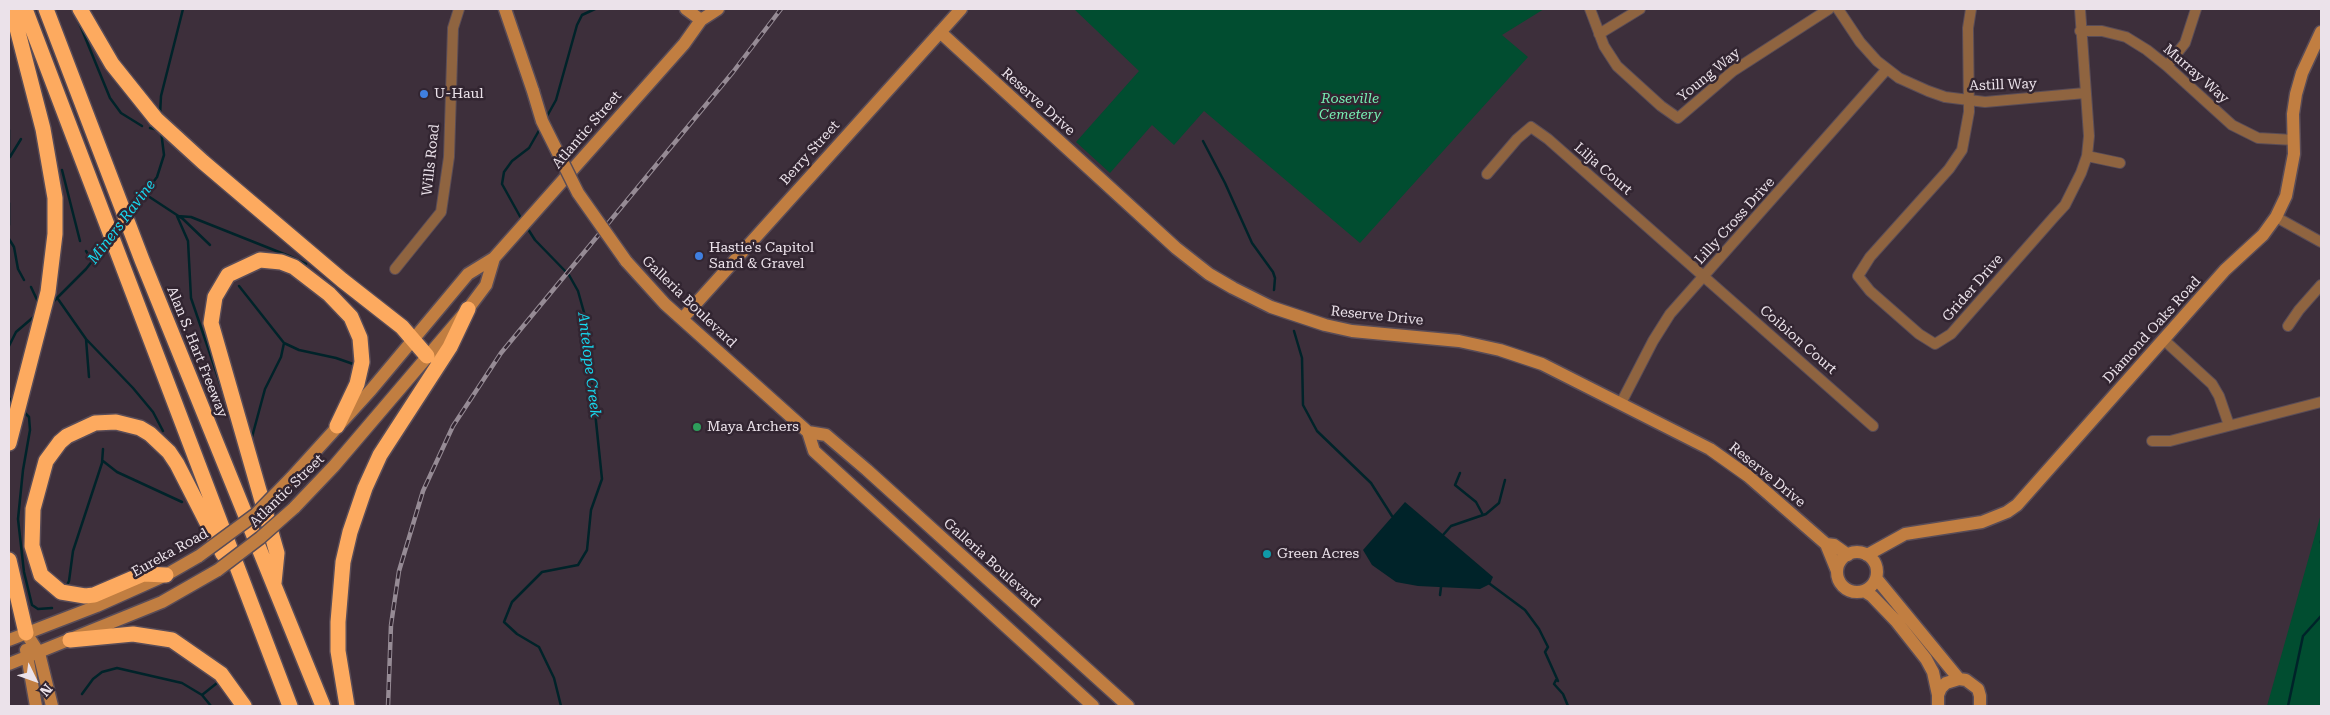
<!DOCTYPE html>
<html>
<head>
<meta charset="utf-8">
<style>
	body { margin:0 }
	#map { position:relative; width:2330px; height:715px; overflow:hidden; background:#3d2f3b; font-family:"Roboto Serif",serif }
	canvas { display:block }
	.frame { position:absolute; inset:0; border:10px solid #ebe2ea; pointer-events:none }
	.north { position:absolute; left:10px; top:655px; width:50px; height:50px; -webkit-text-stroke:4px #322531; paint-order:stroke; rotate:132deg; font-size:14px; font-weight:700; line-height:20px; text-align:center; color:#ebe2ea }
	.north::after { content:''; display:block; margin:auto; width:18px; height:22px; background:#ebe2ea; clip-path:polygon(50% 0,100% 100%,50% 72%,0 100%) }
</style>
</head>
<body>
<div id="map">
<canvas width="2330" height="715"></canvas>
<div class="frame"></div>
<div class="north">N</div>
</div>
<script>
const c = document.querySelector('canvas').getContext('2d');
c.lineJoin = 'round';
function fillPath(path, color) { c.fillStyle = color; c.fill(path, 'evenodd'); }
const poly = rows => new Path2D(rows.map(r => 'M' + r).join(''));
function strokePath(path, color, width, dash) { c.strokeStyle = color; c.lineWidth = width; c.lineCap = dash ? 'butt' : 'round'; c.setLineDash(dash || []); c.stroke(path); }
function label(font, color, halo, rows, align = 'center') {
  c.font = font + ' "Roboto Serif",serif'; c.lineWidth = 5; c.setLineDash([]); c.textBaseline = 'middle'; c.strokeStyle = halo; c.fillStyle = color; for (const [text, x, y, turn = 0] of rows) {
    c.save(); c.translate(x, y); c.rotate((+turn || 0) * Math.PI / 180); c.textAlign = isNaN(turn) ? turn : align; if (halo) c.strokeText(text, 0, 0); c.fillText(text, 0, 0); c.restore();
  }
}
fillPath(poly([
	[1074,9,1544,9,1502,35,1528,57,1360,243,1204,111,1174,145,1152,125,1110,173,1076,142,1139,71],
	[2321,514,2321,706,2267,706]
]), '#014d30');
fillPath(poly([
	[1405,502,1493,577,1490,584,1480,589,1418,586,1396,582,1372,565,1363,550]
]), '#002329');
strokePath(poly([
	[78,20,110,98,121,113,142,126],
	[160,115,161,96,183,9],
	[546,118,556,100,577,25,582,15,595,9],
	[150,128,159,130],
	[9,130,9,157],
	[1203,141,1225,183,1252,243,1273,272,1275,278,1274,290],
	[10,157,21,139],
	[62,170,80,241],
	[145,194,183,219,210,245],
	[9,203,9,225],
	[130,213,157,177,164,155,161,131],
	[522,220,502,184,504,172,512,161,529,148,541,127],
	[526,226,535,240,569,275,578,291,585,316,602,479,591,510,587,550,578,565,542,572,512,602,504,622,517,634,539,647,554,678,561,706],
	[9,239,14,247,18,269,24,280],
	[86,251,92,260],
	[239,286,284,343,281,357,265,389,252,437],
	[31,287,39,304],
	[58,299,86,339,89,377],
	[52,303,86,269,108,241],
	[1294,331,1302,358,1303,405,1317,431,1371,483,1392,516],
	[86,339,133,388,153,412,163,431],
	[284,343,299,350,336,358,356,365],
	[9,346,16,332,37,314],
	[224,395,191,298,188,241,177,216,191,217,289,256,306,264],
	[9,398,14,403],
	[23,411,29,417,30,430,23,470,18,519,24,572,32,605,38,609,52,608],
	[103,461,117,472,182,502],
	[1460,473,1455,485,1476,502,1483,515],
	[1443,535,1451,526,1486,514,1499,503,1505,480],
	[2321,541,2321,543],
	[1490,584,1525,610,1539,629,1548,647,1545,652,1558,681,1556,680,1554,684,1563,694,1568,706],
	[66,587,69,581,73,551,102,463,103,449],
	[1440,595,1441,587],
	[82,694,93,679,102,672,117,668,182,683,202,695,211,706],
	[202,695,217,683],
	[2288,706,2303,636,2321,616]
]), '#002329', 2.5);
const street = poly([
	[1590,9,1604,46,1617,66,1661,106,1678,118,1733,71,1829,9],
	[1838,9,1860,42,1877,61,1899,78,1928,91,1945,97,1985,102,2085,93],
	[1971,9,1968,28,1969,112,1962,150,1949,169,1870,257,1858,276,1870,291,1919,334,1935,344,1951,334,2054,217,2065,205,2081,173,2087,156,2089,136,2080,9],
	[2080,31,2102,31,2126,37,2147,50,2167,66,2232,125,2258,138,2294,140],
	[1599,34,1640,9],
	[2167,66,2185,43,2196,9],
	[2087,156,2120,163],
	[1487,174,1517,139,1531,127,1548,139,1873,426],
	[2276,217,2321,242],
	[395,269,441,212,449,157,453,28,459,9],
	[2288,326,2299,310,2321,285],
	[2164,340,2212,384,2219,396,2229,425],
	[1621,403,1653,341,1670,314,1887,69],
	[2152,441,2170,441,2321,402]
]);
const secondary = poly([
	[505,9,533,91],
	[686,9,701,20],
	[940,32,1176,248,1209,274,1233,288,1271,307,1325,325,1352,331,1459,341,1500,350,1542,364,1710,449,1748,476,1826,544,1834,545,1848,555],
	[626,261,665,304,808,432,814,451,1093,706],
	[682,319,961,9],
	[808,432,826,435,867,470,1128,706],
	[291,478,371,390,468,274,494,258,684,44,701,20,718,9],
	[294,508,334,466,468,309,486,285,494,258],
	[1826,544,1837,571],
	'1837 572a20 20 0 1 1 40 0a20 20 0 1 1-40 0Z',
	[1867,555,1905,534,1982,522,2007,512,2017,505,2225,270,2263,235,2276,217,2286,196,2294,154,2293,114,2296,94,2302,73,2321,32],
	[1876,578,1959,679],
	[1864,591,1872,596,1896,621,1926,659,1933,672,1938,695],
	[26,633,39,653,52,706],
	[9,640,97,606,166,575,199,556],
	[26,650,36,706],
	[9,664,162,602,218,570],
	[1938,706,1938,695,1941,688,1946,683,1959,679,1966,680,1978,689,1980,696,1980,706]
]);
const highway = poly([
	[25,9,290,706],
	[46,9,142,260,323,706],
	[80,9,112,64,156,119,203,162,342,280,402,327,427,356],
	[9,443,48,292,55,234,55,198,43,129,12,9],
	[9,560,26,633],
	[166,575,143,574,94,595,85,596,61,592,41,575,32,546,33,509,46,461,60,442,67,436,95,423,116,422,140,428,150,434,169,452,177,464,223,554],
	[274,583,277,553,211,323,215,297,228,275,260,260,281,262,294,267,329,294,351,317,360,338,362,362,357,384,337,426],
	[70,640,133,634,172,640,221,674,244,706],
	[347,706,338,651,338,622,343,562,350,532,365,488,380,455,450,347,468,309]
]);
strokePath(street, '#594c57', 12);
strokePath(secondary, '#594c57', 15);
strokePath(highway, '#594c57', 18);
strokePath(street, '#8f6440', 10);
strokePath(secondary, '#c17e41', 12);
strokePath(highway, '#fdaa5f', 15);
const rail = poly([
	[388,706,391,625,399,571,423,491,453,426,501,353,733,72,781,9]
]);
strokePath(rail, '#968b95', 4.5);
strokePath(rail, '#322531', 2.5, [8]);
const secondaryBridge = poly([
	[533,91,542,121,578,193,626,261],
	[199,556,256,514,291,478],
	[218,570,260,538,294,508]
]);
strokePath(secondaryBridge, '#594c57', 15, []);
strokePath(secondaryBridge, '#c17e41', 12);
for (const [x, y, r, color] of [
	[424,94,5,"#3f7fe0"],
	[699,256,5,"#3f7fe0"],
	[697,427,5,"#2e9e5b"],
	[1267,554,5,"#0f9aa8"]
]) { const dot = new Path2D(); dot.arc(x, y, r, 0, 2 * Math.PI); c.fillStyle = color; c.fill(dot); strokePath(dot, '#322531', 2); }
label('14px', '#ebe2ea', '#322531', [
	["Murray Way",2196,74,41],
	["Young Way",1709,75,-39],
	["Astill Way",2003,85,-2],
	["Reserve Drive",1038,102,42],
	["Atlantic Street",587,130,-49],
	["Berry Street",810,153,-48],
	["Wills Road",431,160,-84],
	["Lilja Court",1603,169,41],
	["Lilly Cross Drive",1735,221,-48],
	["Grider Drive",1973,288,-49],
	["Galleria Boulevard",689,302,44],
	["Reserve Drive",1377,316,6],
	["Diamond Oaks Road",2152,330,-48],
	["Coibion Court",1798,340,41],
	["Alan S. Hart Freeway",197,352,68],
	["Reserve Drive",1767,475,39],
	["Atlantic Street",287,491,-44],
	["Eureka Road",170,553,-29],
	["Galleria Boulevard",992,563,42]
]);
label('14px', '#ebe2ea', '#322531', [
	["U-Haul",434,94],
	["Hastie's Capitol",709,248],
	["Sand & Gravel",709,264],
	["Maya Archers",707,427],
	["Green Acres",1277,554]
], 'left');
label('italic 14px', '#76edb2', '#322531', [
	["Roseville",1350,99],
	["Cemetery",1350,115]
]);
label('italic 15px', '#17d8ef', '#322531', [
	["Miners Ravine",122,222,-53],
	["Antelope Creek",589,365,83]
]);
</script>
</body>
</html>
